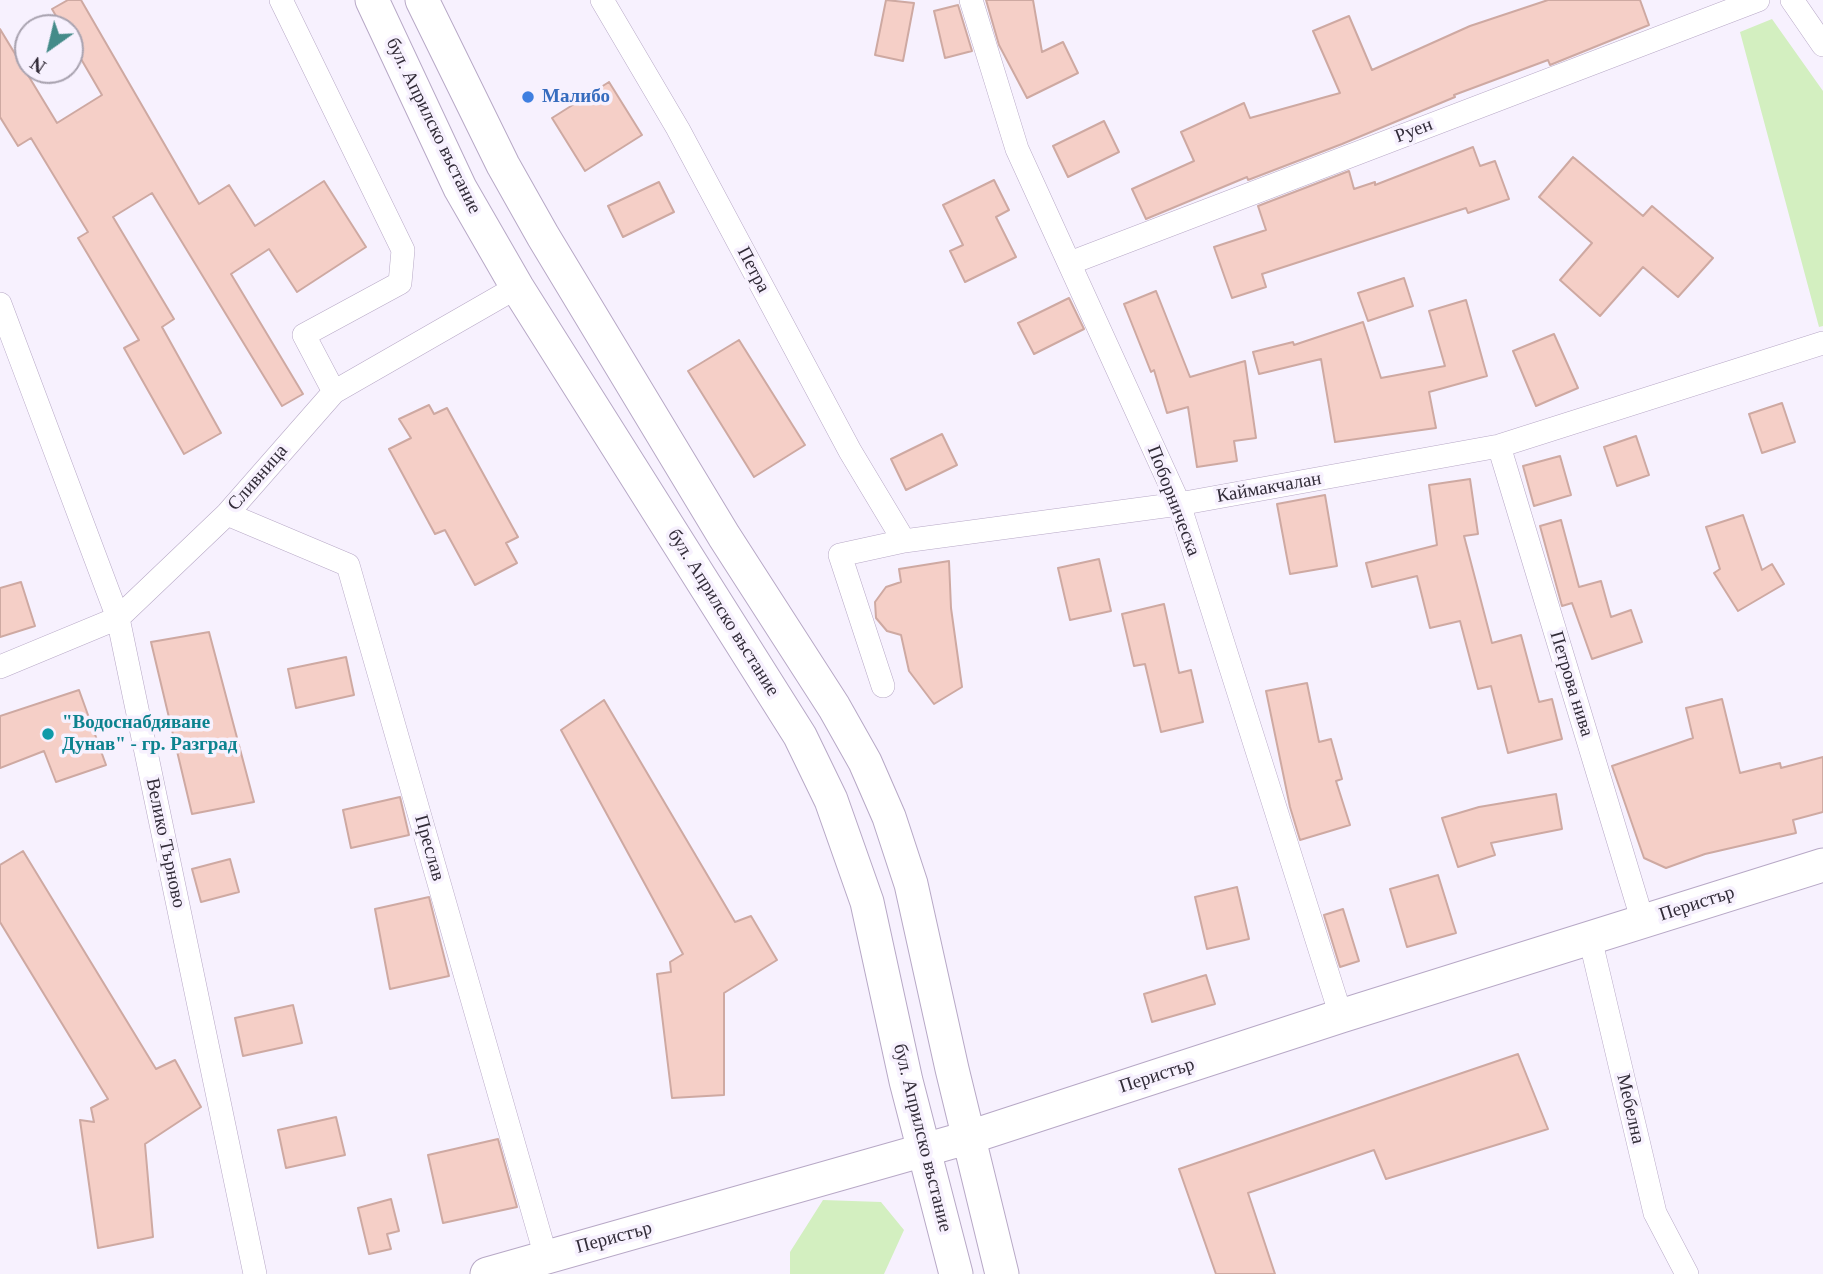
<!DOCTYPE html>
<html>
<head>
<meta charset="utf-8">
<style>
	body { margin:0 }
	#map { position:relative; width:1823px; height:1274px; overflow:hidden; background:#f7f1fe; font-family:Georgia,serif }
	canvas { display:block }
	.north { position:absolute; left:14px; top:14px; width:70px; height:70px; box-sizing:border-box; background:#f7f1fe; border:2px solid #a8a2af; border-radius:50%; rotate:214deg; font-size:19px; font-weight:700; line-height:28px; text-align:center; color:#322c38 }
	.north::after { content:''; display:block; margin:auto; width:24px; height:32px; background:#448b89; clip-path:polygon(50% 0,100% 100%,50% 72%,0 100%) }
</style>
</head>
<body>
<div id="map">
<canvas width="1823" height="1274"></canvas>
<div class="north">N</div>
</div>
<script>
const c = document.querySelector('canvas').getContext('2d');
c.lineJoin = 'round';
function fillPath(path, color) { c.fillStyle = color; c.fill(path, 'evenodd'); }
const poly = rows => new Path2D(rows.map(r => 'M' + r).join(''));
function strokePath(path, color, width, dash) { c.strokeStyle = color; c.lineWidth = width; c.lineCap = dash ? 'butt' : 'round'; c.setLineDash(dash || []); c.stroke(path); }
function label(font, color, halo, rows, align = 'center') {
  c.font = font + ' Georgia,serif'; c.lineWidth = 7; c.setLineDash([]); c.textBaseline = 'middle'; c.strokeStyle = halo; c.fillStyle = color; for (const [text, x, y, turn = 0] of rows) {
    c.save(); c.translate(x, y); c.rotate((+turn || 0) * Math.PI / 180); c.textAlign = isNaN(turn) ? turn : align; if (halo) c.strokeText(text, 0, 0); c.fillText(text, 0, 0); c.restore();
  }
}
fillPath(poly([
	[1772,19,1823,91,1823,326,1819,327,1740,32],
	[823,1200,881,1202,904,1230,884,1274,790,1274,790,1252]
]), '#d3efc0');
const building = poly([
	[68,0,81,0,199,204,229,185,255,226,324,181,366,247,297,292,269,249,231,274,303,394,282,406,152,193,113,217,174,319,162,327,221,433,184,454,124,348,139,340,78,238,88,232,31,138,18,146,0,117,0,29,57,123,102,95,70,40,70,28,63,28,52,9,68,0],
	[886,0,914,3,903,61,875,55,886,0],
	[986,0,1033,0,1042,52,1063,42,1078,73,1027,98,999,45,986,0],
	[1548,0,1640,0,1649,25,1550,65,1548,60,1454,95,1455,97,1342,144,1248,180,1247,177,1146,219,1132,189,1194,161,1181,132,1244,103,1250,118,1340,93,1313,31,1349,16,1372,70,1470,26,1548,0],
	[958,5,972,51,945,58,934,11,958,5],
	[609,82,642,135,585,171,552,118,609,82],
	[1104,121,1119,152,1068,177,1053,146,1104,121],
	[1473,147,1480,166,1495,161,1509,199,1468,213,1466,208,1262,274,1266,287,1232,298,1214,247,1266,230,1258,206,1349,171,1354,189,1375,182,1375,185,1473,147],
	[1573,157,1643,216,1652,206,1713,258,1678,297,1643,267,1600,316,1560,280,1592,243,1539,197,1573,157],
	[994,180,1009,210,996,217,1016,257,965,282,950,251,963,245,943,205,994,180],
	[659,182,674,212,623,237,608,206,659,182],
	[1404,278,1413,306,1368,321,1358,293,1404,278],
	[1156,291,1190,377,1245,361,1256,438,1234,441,1237,461,1197,467,1188,407,1167,413,1154,370,1151,372,1124,304,1156,291],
	[1069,298,1084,329,1034,354,1018,323,1069,298],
	[1466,300,1487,376,1429,392,1436,428,1335,442,1321,359,1259,374,1253,352,1293,342,1294,345,1363,322,1381,378,1445,366,1429,311,1466,300],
	[1554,334,1578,388,1536,406,1513,351,1554,334],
	[739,340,805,445,754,477,688,371,739,340],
	[1782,403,1795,442,1762,453,1749,414,1782,403],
	[429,405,434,414,447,408,518,537,506,543,517,563,475,585,445,530,435,534,389,449,411,438,399,419,429,405],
	[942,434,957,465,906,490,891,459,942,434],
	[1636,436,1649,475,1617,486,1604,447,1636,436],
	[1560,456,1571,495,1534,506,1523,466,1560,456],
	[1470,479,1478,534,1464,536,1492,643,1521,635,1539,702,1552,699,1562,739,1508,753,1491,686,1478,689,1460,621,1430,628,1417,576,1372,587,1366,563,1437,545,1429,485,1470,479],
	[1325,495,1337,566,1290,574,1277,504,1325,495],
	[1743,515,1762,570,1772,564,1784,584,1738,611,1714,573,1720,569,1706,527,1743,515],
	[1561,520,1579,587,1601,581,1611,617,1631,610,1642,642,1592,659,1572,603,1562,606,1540,526,1561,520],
	[1099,559,1111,611,1070,620,1058,568,1099,559],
	[949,561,951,608,962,687,934,704,909,671,901,635,887,631,876,618,875,602,886,587,901,582,899,569,949,561],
	[21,582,35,626,0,637,0,588,21,582],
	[1164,604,1179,673,1191,670,1203,722,1161,732,1145,664,1134,666,1122,614,1164,604],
	[209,632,254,802,192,814,151,642,209,632],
	[346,657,354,695,296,708,288,669,346,657],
	[1307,683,1319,742,1331,739,1342,779,1336,781,1350,825,1300,840,1290,807,1266,691,1307,683],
	[79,690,106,765,56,782,44,751,0,768,0,716,79,690],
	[1722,699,1740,773,1780,763,1781,768,1823,757,1823,812,1793,820,1796,833,1705,854,1666,868,1644,858,1612,766,1693,738,1686,708,1722,699],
	[604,700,735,922,751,916,777,960,724,993,724,1095,672,1098,657,974,671,972,670,962,683,954,561,730,604,700],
	[1556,794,1562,829,1491,843,1495,855,1458,867,1442,818,1479,807,1556,794],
	[400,797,409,835,351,848,343,810,400,797],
	[23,851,156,1069,175,1060,201,1107,145,1144,153,1237,98,1248,80,1120,94,1122,91,1108,108,1099,0,922,0,865,23,851],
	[230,859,239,892,201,902,192,869,230,859],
	[1438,875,1456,933,1407,947,1390,889,1438,875],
	[1237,887,1249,939,1207,949,1195,897,1237,887],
	[429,897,449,976,390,989,375,909,429,897],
	[1343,909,1359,961,1340,967,1324,915,1343,909],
	[1206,975,1215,1004,1152,1022,1144,994,1206,975],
	[293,1005,302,1043,243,1056,235,1018,293,1005],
	[1518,1054,1548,1129,1386,1179,1374,1150,1248,1193,1275,1274,1216,1274,1179,1169,1518,1054],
	[336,1117,345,1155,286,1168,278,1130,336,1117],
	[498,1139,517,1207,443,1223,428,1155,498,1139],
	[391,1199,399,1231,387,1234,391,1249,369,1254,358,1208,391,1199]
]);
fillPath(building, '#f5cfc7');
strokePath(building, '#cea9a2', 2);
const street = poly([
	[281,0,403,250,400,283,304,335,334,392],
	[602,0,678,129,850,451,904,541],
	[971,0,1017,149,1179,504,1341,1016],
	[1792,0,1823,45],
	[1070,263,1758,0],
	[0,304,118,618,255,1274],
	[1499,446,1643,922],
	[227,514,348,565,546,1257],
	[0,667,118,618,227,514,334,392,517,287],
	[883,686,840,555,904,541,1179,504,1499,446,1823,343],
	[1590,938,1655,1213,1687,1274]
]);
const secondary = poly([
	[372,0,460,188,517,287,800,736,831,800,867,902,906,1081,956,1274],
	[422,0,503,165,543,236,724,536,834,707,865,762,889,817,911,884,952,1069,1002,1274],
	[487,1274,970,1137,1341,1016,1823,865]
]);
strokePath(street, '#b7a8c6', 24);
strokePath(secondary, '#b7a8c6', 35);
strokePath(street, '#fff', 23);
strokePath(secondary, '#fff', 33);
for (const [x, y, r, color] of [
	[528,97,7,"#3f7fe0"],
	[48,734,7,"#0f9aa8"]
]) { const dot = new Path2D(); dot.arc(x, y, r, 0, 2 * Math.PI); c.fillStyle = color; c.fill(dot); strokePath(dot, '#f7f1fe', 2.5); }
label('bold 19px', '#366cbe', '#f7f1fe', [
	["Малибо",542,97]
], 'left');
label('19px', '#322c38', '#f7f1fe', [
	["бул. Априлско въстание",433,126,64],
	["Руен",1414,131,-21],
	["Петра",753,270,62],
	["Сливница",258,478,-49],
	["Каймакчалан",1269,488,-10],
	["Поборническа",1173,501,69],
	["бул. Априлско въстание",723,613,58],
	["Петрова нива",1571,684,73],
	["Велико Търново",165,843,78],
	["Преслав",429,848,74],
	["Перистър",1697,904,-18],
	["Перистър",1157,1076,-18],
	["Мебелна",1630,1109,77],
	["бул. Априлско въстание",922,1138,76],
	["Перистър",614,1238,-15]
]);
label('bold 19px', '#0d838f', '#f7f1fe', [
	["\"Водоснабдяване",62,723],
	["Дунав\" - гр. Разград",62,745]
], 'left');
</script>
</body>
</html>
